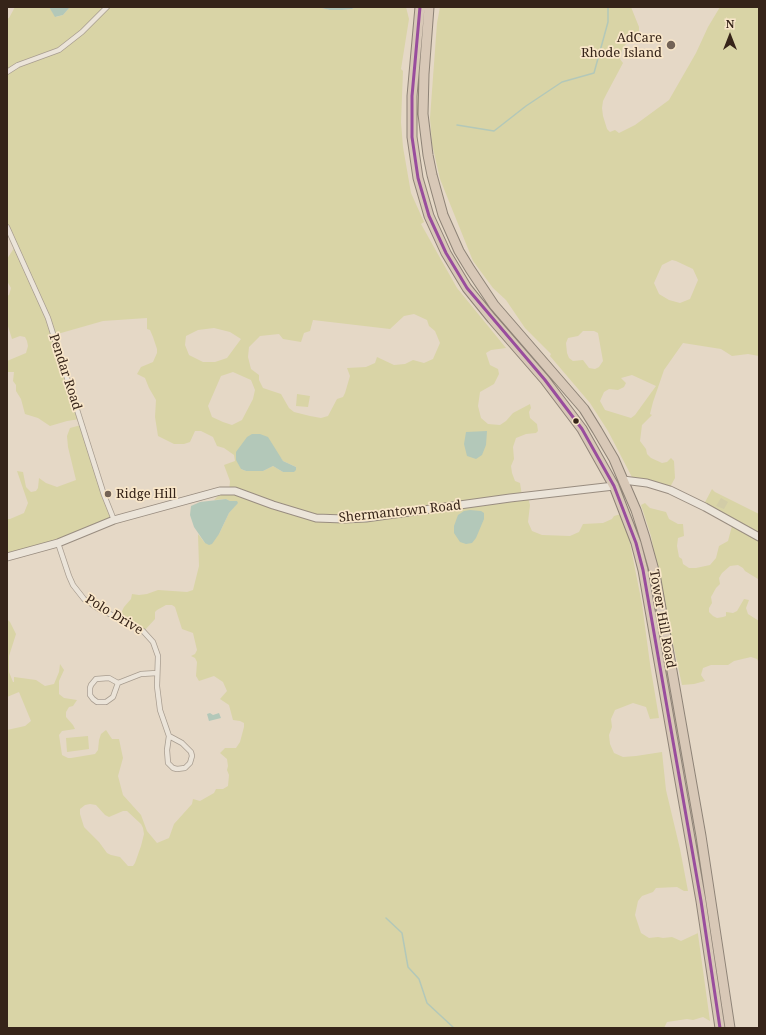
<!DOCTYPE html>
<html>
<head>
<meta charset="utf-8">
<style>
	body { margin:0 }
	#map { position:relative; width:766px; height:1035px; overflow:hidden; background:#e5d8c6; font-family:"Noto Serif",serif }
	canvas { display:block }
	.frame { position:absolute; inset:0; border:8px solid #362419; pointer-events:none }
	.north { position:absolute; left:710px; top:16px; width:40px; height:40px; -webkit-text-stroke:3px #f8e6c9; paint-order:stroke; rotate:0deg; font-size:11px; font-weight:700; line-height:16px; text-align:center; color:#362419 }
	.north::after { content:''; display:block; margin:auto; width:14px; height:18px; background:#362419; clip-path:polygon(50% 0,100% 100%,50% 72%,0 100%) }
</style>
</head>
<body>
<div id="map">
<canvas width="766" height="1035"></canvas>
<div class="frame"></div>
<div class="north">N</div>
</div>
<script>
const c = document.querySelector('canvas').getContext('2d');
c.lineJoin = 'round';
function fillPath(path, color) { c.fillStyle = color; c.fill(path, 'evenodd'); }
const poly = rows => new Path2D(rows.map(r => 'M' + r).join(''));
function strokePath(path, color, width, dash) { c.strokeStyle = color; c.lineWidth = width; c.lineCap = dash ? 'butt' : 'round'; c.setLineDash(dash || []); c.stroke(path); }
function label(font, color, halo, rows, align = 'center') {
  c.font = font + ' "Noto Serif",serif'; c.lineWidth = 3.5; c.setLineDash([]); c.textBaseline = 'middle'; c.strokeStyle = halo; c.fillStyle = color; for (const [text, x, y, turn = 0] of rows) {
    c.save(); c.translate(x, y); c.rotate((+turn || 0) * Math.PI / 180); c.textAlign = isNaN(turn) ? turn : align; if (halo) c.strokeText(text, 0, 0); c.fillText(text, 0, 0); c.restore();
  }
}
fillPath(poly([
	[15,7,49,7,56,17,63,15,70,7,318,7,330,10,342,10,352,9,355,7,406,7,409,19,401,69,403,71,401,122,403,147,411,193,424,222,421,224,457,288,506,348,491,350,486,353,490,365,498,369,499,374,494,384,480,392,478,406,481,418,488,424,500,425,506,421,513,413,530,404,531,408,529,412,530,418,537,424,538,431,536,433,526,434,516,438,513,447,514,459,511,466,512,473,515,481,520,483,522,496,528,497,530,505,528,522,532,531,542,535,570,536,579,532,583,524,603,523,612,519,614,516,624,513,642,604,650,664,659,718,650,719,646,707,633,703,615,710,611,719,612,727,609,735,610,744,614,753,623,757,636,756,662,752,666,790,680,849,688,891,684,891,677,887,656,888,653,892,642,896,638,901,635,915,641,933,649,938,658,937,663,938,672,937,681,941,698,933,697,927,710,1021,703,1017,693,1020,687,1019,667,1022,664,1028,7,1028,7,730,25,726,31,721,19,692,7,697,7,619,10,622,16,634,9,656,9,672,13,682,14,682,14,677,36,680,45,686,54,684,59,672,60,664,64,670,59,681,59,694,64,698,77,700,73,706,69,707,66,712,66,717,73,725,75,729,62,731,59,735,62,755,68,758,71,758,95,754,98,750,99,740,101,734,106,730,112,739,119,739,123,758,118,776,123,795,141,815,147,831,157,843,169,838,174,824,192,804,193,799,200,801,214,793,216,789,223,789,228,786,229,775,227,770,228,766,227,759,220,753,225,748,236,748,240,742,244,727,244,723,240,721,233,720,229,705,220,699,227,691,223,682,214,676,199,681,196,676,197,662,195,658,191,656,195,654,197,650,193,633,182,629,175,607,172,605,166,605,157,610,155,612,155,619,144,631,119,617,124,607,131,599,132,594,139,595,147,594,158,590,187,592,193,590,199,566,198,534,205,543,219,534,229,513,237,503,237,501,230,501,226,499,214,500,218,496,229,493,230,481,224,465,235,461,234,455,224,448,217,446,213,437,201,431,195,431,190,442,184,444,174,444,158,436,155,417,156,400,149,388,145,378,137,374,141,367,153,362,157,353,157,349,153,337,150,330,147,329,147,318,103,321,54,335,80,419,67,421,50,426,38,418,25,414,21,399,16,391,16,385,13,381,14,372,7,372,7,361,26,353,28,346,27,341,25,337,20,336,12,339,7,323,7,296,9,295,11,288,7,281,7,259,16,245,7,226,7,19,9,18],
	[414,314,427,320,429,326,435,331,440,343,433,359,424,363,413,360,405,364,394,365,377,357,375,363,366,367,347,368,350,376,345,393,343,397,337,399,328,416,321,418,310,416,294,412,289,408,281,394,263,388,259,380,259,375,251,369,248,357,249,347,260,336,279,334,283,339,301,342,304,333,310,331,313,320,390,329,404,316],
	[214,328,230,332,241,339,227,358,215,362,203,362,189,355,185,345,186,336,198,330],
	[233,372,251,380,255,390,253,399,242,420,232,425,223,422,212,417,208,406,221,376],
	[280,457,283,461,296,467,283,472,273,466,263,471,246,471,241,469],
	[90,804,96,805,105,815,109,817,123,811,127,811,141,824,143,828,144,834,141,846,135,863,133,866,128,866,120,857,111,855,107,853,99,842,84,827,80,814,80,809,85,805],
	[440,7,631,7,639,27,639,34,625,45,622,50,620,59,623,63,607,93,603,101,602,108,603,116,607,129,610,132,615,130,619,133,635,125,669,100,696,53,708,27,720,7,759,7,759,356,748,354,732,356,721,349,683,343,664,370,653,402,650,414,652,415,642,425,640,441,646,449,647,454,651,458,662,463,667,462,671,458,674,461,675,478,669,489,634,481,608,431,590,403,550,356,551,354,525,328,506,300,493,288,473,261,440,179,432,144,430,118,437,23],
	[672,260,676,261,693,269,698,280,690,299,680,303,669,300,659,294,654,283,662,265],
	[583,331,594,331,598,333,603,361,599,367,595,369,589,368,583,360,573,361,569,358,567,353,566,343,568,338,578,336],
	[632,375,656,386,635,415,631,418,605,410,600,401,604,392,609,389,618,390,624,387,626,383,621,378],
	[297,394,310,396,308,407,296,406],
	[81,425,108,506,112,524,85,536,7,559,7,519,10,519,24,513,28,503,17,471,23,472,26,487,31,492,36,491,38,488,39,478,46,483,57,487,76,480,68,447,67,436,70,428],
	[712,489,715,492,759,514,759,578,758,579,745,571,743,568,738,565,730,566,722,573,719,578,720,584,716,588,711,597,712,603,709,608,709,612,713,616,717,618,723,617,726,616,726,612,733,613,737,611,744,599,749,600,746,608,748,614,759,621,759,663,757,659,751,657,734,661,728,665,711,665,703,668,701,675,705,681,694,684,682,685,667,616,651,536,641,505,645,503,650,508,666,512,669,519,678,524,683,524,684,536,678,538,677,546,679,557,682,559,683,564,689,568,696,568,710,565,716,558,719,546,728,541,733,522,703,506],
	[88,736,89,749,67,752,66,738]
]), '#d9d4a6');
fillPath(poly([
	[721,498,728,502,724,509,716,506]
]), '#d2cca7');
fillPath(poly([
	[49,7,70,7,63,15,55,17],
	[318,7,355,7,352,9,342,10,330,10],
	[487,431,486,445,482,455,476,459,467,456,464,444,466,432],
	[252,434,260,434,268,437,283,461,296,467,296,470,294,472,283,472,273,466,263,471,246,471,241,469,236,460,236,452,247,437],
	[226,499,230,501,237,501,238,503,229,513,219,534,212,544,209,545,205,543,194,527,190,515,191,506,200,502],
	[470,510,481,511,484,513,484,519,476,538,472,543,466,544,460,542,454,533,454,526,458,515,464,511],
	[210,713,213,715,219,713,221,718,209,721,207,714]
]), '#b3c8b9');
strokePath(poly([
	[457,125,494,131,526,106,562,82,594,73,608,22,608,7],
	[386,918,402,933,408,967,419,979,427,1003,454,1028]
]), '#b3c8b9', 1.5);
const street = poly([
	[7,72,18,65,59,50,82,32,107,7],
	[7,227,48,318,104,495,114,520],
	[58,543,69,576,73,585,84,599,99,609,129,623,143,631,153,642,158,656,157,686,160,710,169,736],
	[118,683,113,697,106,702,97,702,93,699,90,695,90,688,91,685,96,679,109,678,118,683,141,674,157,673],
	[169,736,182,743,191,752,192,756,190,763,185,768,177,769,173,768,168,763,167,750,169,736]
]);
const secondary = poly([
	[623,480,647,483,670,490,705,507,759,537],
	[7,557,58,543,114,520,220,491,235,491,273,505,316,518,344,519,366,518,510,498,614,486]
]);
const highway = poly([
	[420,7,412,96,412,137,418,178,429,216,446,253,467,288,492,319,545,380,582,429,614,486,636,543,643,570,701,901,720,1028],
	[429,7,424,74,423,114,428,155,432,175,443,215,459,251,470,269,494,305,584,409,597,430,614,459,623,480,636,510,645,538,655,574,701,836,730,1028]
]);
strokePath(street, '#a89d90', 6);
strokePath(secondary, '#998d80', 9);
strokePath(highway, '#8e8377', 11);
strokePath(street, '#ebe4d9', 4.5);
strokePath(secondary, '#ebe4d9', 7);
strokePath(highway, '#d8c8b7', 9);
strokePath(poly([
	[420,7,412,96,412,137,418,178,429,216,446,253,467,288,545,380,582,429,614,486,636,543,643,570,701,901,720,1028]
]), '#994d9d', 3);
for (const [x, y, r, color] of [
	[671,45,5,"#736356"],
	[576,421,3.5,"#362419"],
	[108,494,4,"#736356"]
]) { const dot = new Path2D(); dot.arc(x, y, r, 0, 2 * Math.PI); c.fillStyle = color; c.fill(dot); strokePath(dot, '#f8e6c9', 1.5); }
label('13px', '#362419', '#f8e6c9', [
	["AdCare",662,38],
	["Rhode Island",662,53],
	["Ridge Hill",116,494,"left"]
], 'right');
label('13px', '#362419', '#f8e6c9', [
	["Pendar Road",65,372,72],
	["Shermantown Road",400,512,-6],
	["Polo Drive",114,615,31],
	["Tower Hill Road",662,619,80]
]);
</script>
</body>
</html>
